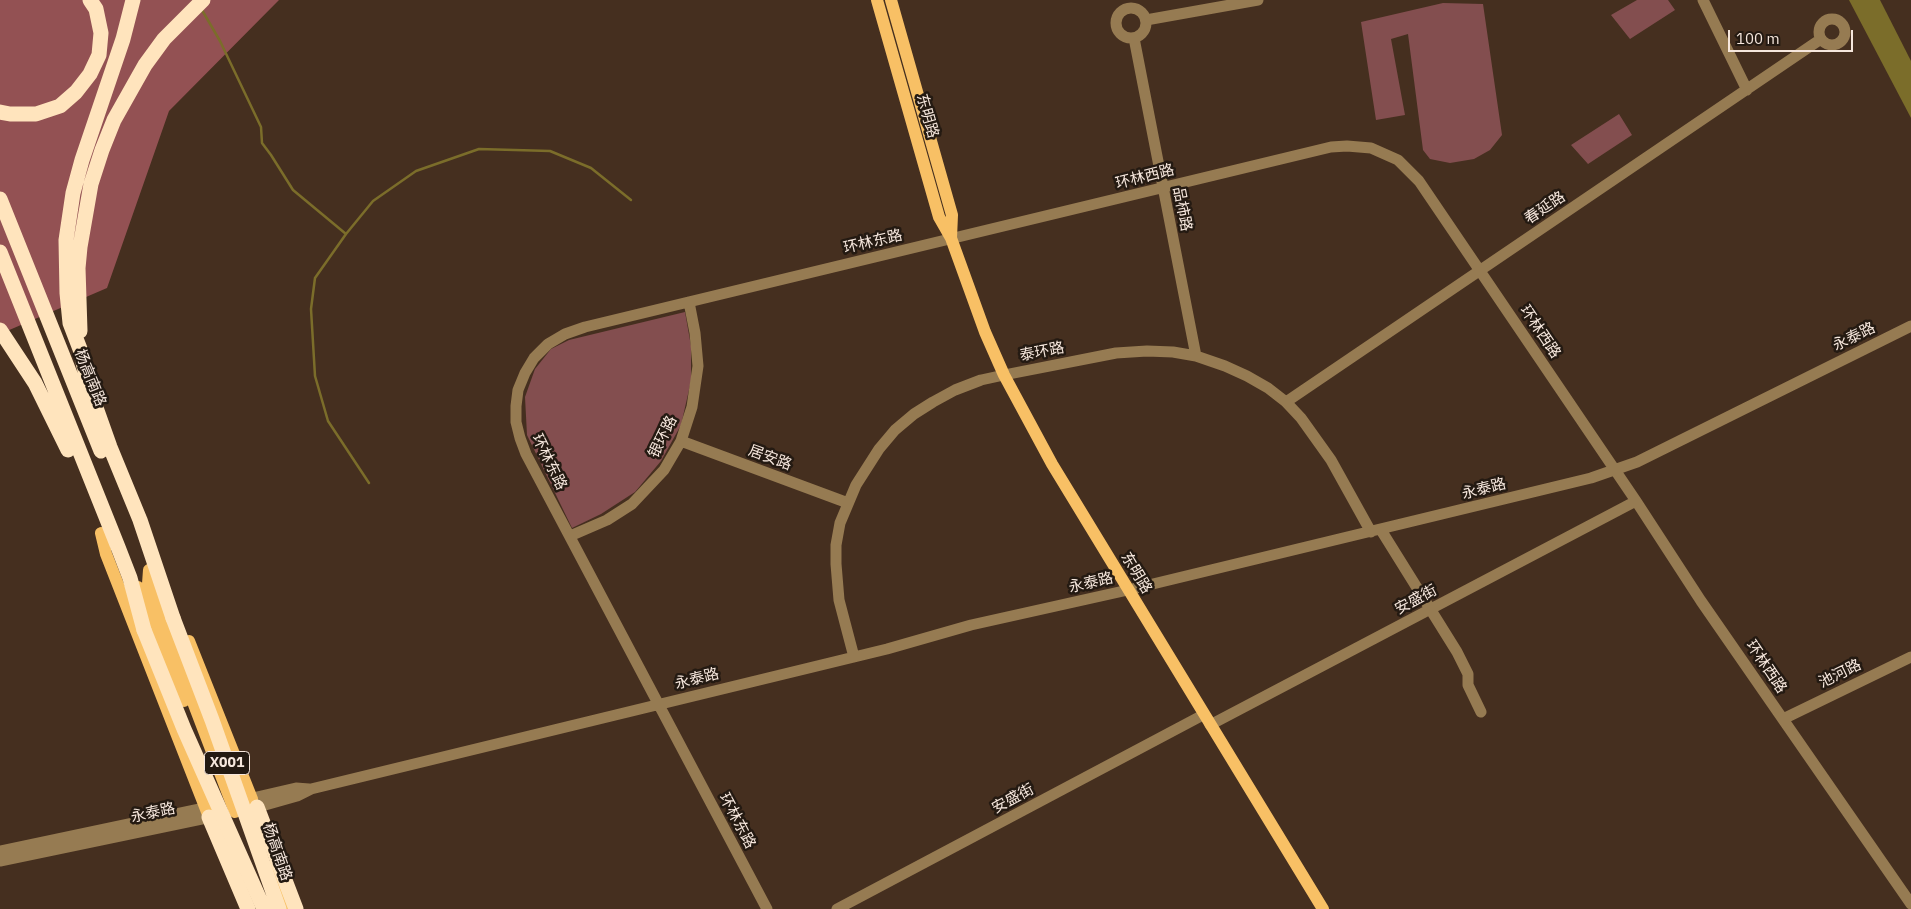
<!DOCTYPE html>
<html>
<head>
<meta charset="utf-8">
<style>
	body { margin:0 }
	#map { position:relative; width:1911px; height:909px; overflow:hidden; background:#452f1f; font-family:"IBM Plex Sans",sans-serif }
	canvas { display:block }
	.scale { position:absolute; left:1728px; top:30px; width:125px; height:22px; box-sizing:border-box; border:2px solid #f6e7dd; border-top:0; padding-left:6px; font-size:15px; line-height:18px; white-space:nowrap; color:#f6e7dd; -webkit-text-stroke:4px #241a12; paint-order:stroke }
</style>
</head>
<body>
<div id="map">
<canvas width="1911" height="909"></canvas>
<div class="scale">100 m</div>
</div>
<script>
const c = document.querySelector('canvas').getContext('2d');
c.lineJoin = 'round';
function fillPath(path, color) { c.fillStyle = color; c.fill(path, 'evenodd'); }
const poly = rows => new Path2D(rows.map(r => 'M' + r).join(''));
function strokePath(path, color, width, dash) { c.strokeStyle = color; c.lineWidth = width; c.lineCap = dash ? 'butt' : 'round'; c.setLineDash(dash || []); c.stroke(path); }
function label(font, color, halo, rows, align = 'center') {
  c.font = font + ' "IBM Plex Sans","Noto Sans SC",sans-serif'; c.lineWidth = 5; c.setLineDash([]); c.textBaseline = 'middle'; c.strokeStyle = halo; c.fillStyle = color; for (const [text, x, y, turn = 0] of rows) {
    c.save(); c.translate(x, y); c.rotate((+turn || 0) * Math.PI / 180); c.textAlign = isNaN(turn) ? turn : align; if (halo) c.strokeText(text, 0, 0); c.fillText(text, 0, 0); c.restore();
  }
}
fillPath(poly([
	[1637,0,1668,0,1675,10,1630,39,1611,15],
	[1443,3,1483,4,1502,135,1490,150,1474,159,1450,163,1430,159,1423,150,1408,34,1391,39,1405,115,1376,120,1361,22],
	[1619,114,1632,135,1588,164,1571,145],
	[685,312,691,346,691,381,681,425,661,461,635,492,601,514,572,528,527,435,525,397,535,369,551,349,569,340]
]), '#834e4f');
fillPath(poly([
	[0,0,279,0,169,111,107,288,0,334]
]), '#935153');
fillPath(poly([
	[1849,0,1880,0,1911,61,1911,118]
]), '#7b6d2a');
strokePath(poly([
	[202,10,220,41,261,127,262,143,271,155,293,190,346,234],
	[369,483,328,421,315,376,311,309,315,278,346,234,373,201,416,171,479,149,550,151,591,168,631,200]
]), '#7b6d2a', 2.5);
strokePath(poly([
	[1703,0,1747,90],
	'1116 23a15 15 0 1 1 30 0a15 15 0 1 1-30 0Z',
	'1819 32a13 13 0 1 1 26 0a13 13 0 1 1-26 0Z',
	[1146,20,1258,0],
	[1134,38,1196,356],
	[1286,402,1821,39],
	[681,441,848,503],
	[1381,530,1457,652,1468,674,1468,685,1481,712],
	[570,536,607,520,632,504,664,470,681,441,692,407,698,366,695,333,689,302],
	[854,657,839,600,836,564,836,545,840,523,856,485,879,449,895,430,914,414,933,402,955,390,981,380,1004,375,1116,353,1147,351,1173,352,1196,356,1225,366,1247,376,1268,388,1286,402,1301,418,1331,460,1371,532],
	[1783,719,1911,657],
	[1210,725,1636,501],
	[244,800,296,788,309,789],
	[251,809,297,796,311,789,887,649,971,625,1128,590,1591,478,1637,462,1911,326],
	[0,851,214,806],
	[0,861,216,816],
	[767,909,526,454,520,438,516,422,516,406,518,390,525,373,534,358,548,344,565,334,585,327,1331,147,1347,146,1371,148,1398,160,1419,181,1636,501,1701,601,1911,904],
	[837,909,1203,715]
]), '#967b52', 11);
strokePath(poly([
	[877,0,939,217,951,238,985,332,1004,375,1052,464,1323,909],
	[891,0,952,215,951,238],
	[101,533,106,554,209,817],
	[149,570,148,584,235,812],
	[138,587,184,701],
	[189,641,252,799,249,809,253,818],
	[272,867,288,909]
]), '#f8c065', 12);
strokePath(poly([
	[133,0,123,39,82,160,73,193,66,240,67,293,70,323,80,349,89,388,110,447,140,520,173,618],
	[0,112,10,114,36,114,60,106,76,92,90,74,99,55,101,33,96,9,90,0],
	[0,199,101,451],
	[0,252,118,547,130,578,144,630],
	[0,330,35,383,68,450],
	[80,331,78,268,80,247,91,184,102,150,114,120,145,65,164,39,203,0],
	[257,807,296,909],
	[209,817,248,909]
]), '#ffe4bd', 15);
strokePath(poly([
	[173,618,212,720,279,909],
	[144,630,184,729,264,909]
]), '#ffe4bd', 15);
for (const [x, y, w] of [
	[227,763,45]
]) { const box = new Path2D(); box.roundRect(x - w / 2, y - 11.5, w, 23, 4); c.fillStyle = '#241a12'; c.fill(box); strokePath(box, '#f6e7dd', 1); }
label('bold 14px', '#f6e7dd', null, [
	["X001",227,763]
]);
label('15px', '#f6e7dd', '#241a12', [
	["东明路",927,116,74],
	["环林西路",1145,177,-14],
	["春延路",1545,208,-34],
	["品柿路",1182,209,79],
	["环林东路",873,242,-13],
	["环林西路",1540,332,56],
	["永泰路",1854,337,-26],
	["泰环路",1042,352,-11],
	["杨高南路",90,378,68],
	["银环路",663,437,-64],
	["居安路",770,458,20],
	["环林东路",549,462,64],
	["永泰路",1484,489,-14],
	["东明路",1136,573,59],
	["永泰路",1091,583,-13],
	["安盛街",1416,600,-28],
	["环林西路",1766,667,56],
	["池河路",1840,674,-26],
	["永泰路",697,679,-14],
	["安盛街",1013,799,-28],
	["永泰路",153,813,-12],
	["环林东路",737,821,62],
	["杨高南路",277,852,71]
]);
</script>
</body>
</html>
